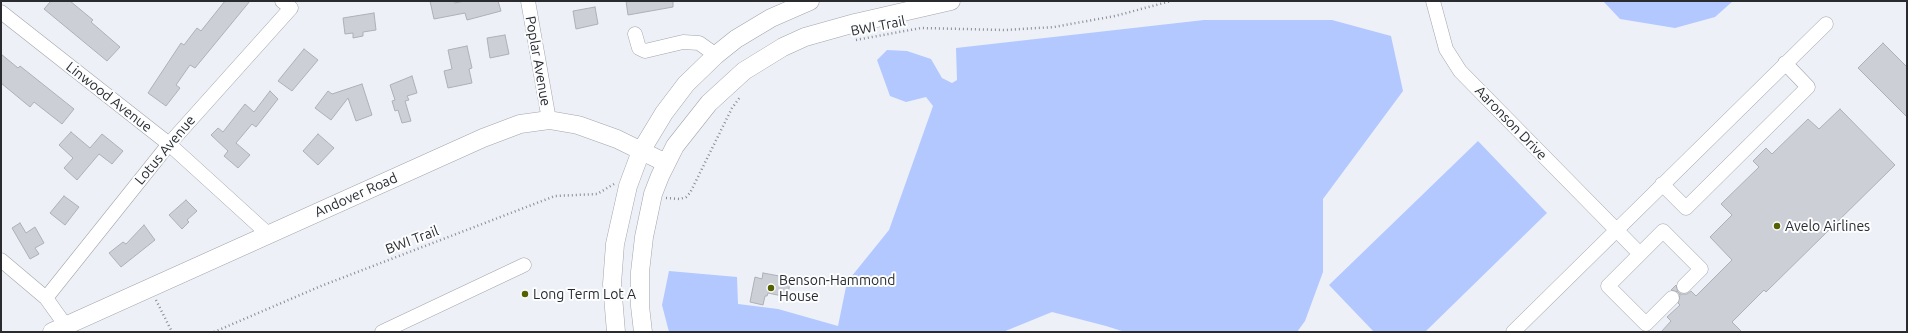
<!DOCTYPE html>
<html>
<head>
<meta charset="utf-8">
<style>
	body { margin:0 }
	#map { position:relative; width:1908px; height:333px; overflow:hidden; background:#edf0f7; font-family:Ubuntu,sans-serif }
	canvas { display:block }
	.frame { position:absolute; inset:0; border:2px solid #2a2b2e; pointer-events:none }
</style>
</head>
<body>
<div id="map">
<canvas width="1908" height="333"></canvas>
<div class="frame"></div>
</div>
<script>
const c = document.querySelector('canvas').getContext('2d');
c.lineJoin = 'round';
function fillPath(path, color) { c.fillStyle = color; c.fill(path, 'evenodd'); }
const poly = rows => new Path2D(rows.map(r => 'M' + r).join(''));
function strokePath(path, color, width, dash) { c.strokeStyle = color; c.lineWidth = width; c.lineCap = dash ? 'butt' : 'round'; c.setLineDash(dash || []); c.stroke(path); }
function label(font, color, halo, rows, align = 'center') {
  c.font = font + ' Ubuntu,sans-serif'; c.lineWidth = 4; c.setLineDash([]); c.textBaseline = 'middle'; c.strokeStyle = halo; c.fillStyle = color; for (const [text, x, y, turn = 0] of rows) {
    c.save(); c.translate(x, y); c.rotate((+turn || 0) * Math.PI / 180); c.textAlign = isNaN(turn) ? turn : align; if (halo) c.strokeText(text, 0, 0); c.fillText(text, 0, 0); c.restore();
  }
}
fillPath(poly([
	[1603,1,1733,1,1715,17,1675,28,1620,19],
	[1204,20,1332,20,1391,36,1403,91,1323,199,1323,272,1305,321,1297,332,1125,332,1106,326,1052,312,1003,332,669,332,662,305,669,271,737,277,738,304,778,309,838,326,847,282,889,230,933,106,926,97,906,102,890,96,877,60,887,50,907,51,931,59,942,78,952,83,957,80,956,48],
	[1478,141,1547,213,1425,332,1374,332,1329,285]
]), '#b2c8ff');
const building = poly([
	[51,1,70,1,93,20,91,22,120,47,107,61,44,9,51,1],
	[225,1,250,1,195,68,190,65,176,85,180,88,166,106,148,93,181,43,184,45,197,28,201,31,225,1],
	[430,1,454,1,455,3,464,1,498,1,501,11,467,20,465,13,434,19,430,1],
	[626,1,673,1,673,7,628,15,626,1],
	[595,7,598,24,576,29,573,11,595,7],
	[374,13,376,30,363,32,363,36,353,38,353,33,345,34,343,18,374,13],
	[505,35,509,54,490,58,487,38,505,35],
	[1883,43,1907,67,1907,117,1858,68,1883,43],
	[467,46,472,68,469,69,472,83,448,88,444,71,452,69,448,50,467,46],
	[304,49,318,60,292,91,278,81,304,49],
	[1,54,18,68,20,66,74,109,62,124,34,102,30,107,1,83,1,54],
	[412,76,417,93,407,96,409,100,405,101,411,121,402,123,398,110,395,111,392,101,395,100,390,85,412,76],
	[362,84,372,115,356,121,348,98,331,120,315,108,328,91,332,94,362,84],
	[270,91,278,99,256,127,252,124,236,143,250,155,238,168,224,156,228,151,211,135,218,128,223,132,245,104,254,112,270,91],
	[1840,109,1895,165,1766,292,1764,290,1732,322,1742,332,1661,332,1671,321,1667,317,1680,305,1678,303,1680,295,1678,292,1671,290,1676,285,1678,292,1681,294,1687,294,1691,291,1696,296,1732,260,1710,237,1732,215,1721,204,1759,167,1753,161,1766,148,1772,154,1808,119,1819,129,1840,109],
	[71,132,90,148,102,134,123,151,112,164,99,154,77,180,64,168,73,158,59,145,71,132],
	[318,134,334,148,318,165,303,151,318,134],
	[64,196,79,207,65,225,50,213,64,196],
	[186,200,197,211,187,220,189,222,182,229,169,215,186,200],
	[20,223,26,233,35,227,44,243,35,248,39,254,30,259,12,228,20,223],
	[144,225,155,240,121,267,109,253,123,242,126,244,144,225],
	[763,273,785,277,784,282,790,284,787,297,768,293,767,296,765,296,763,305,750,302,755,277,762,279,763,273]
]);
fillPath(building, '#cccfd6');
strokePath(building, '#adb0b7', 1);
const minor = poly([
	[528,1,549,120],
	[1433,1,1446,49,1460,71,1640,254],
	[1,12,169,144,268,234],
	[635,34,639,48,645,51,683,42,699,43,716,55],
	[1662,184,1686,208,1808,87,1785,63],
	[1,260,46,298,66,326],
	[46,298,169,144,291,8,282,1],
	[1672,298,1646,324,1608,286,1663,231,1701,269,1684,286],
	[382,332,524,265],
	[1513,332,1826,24]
]);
const major = poly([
	[52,332,483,138,520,124,549,120,578,125,617,139,666,163],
	[616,332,612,284,615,244,628,186,641,151,664,113,686,84,716,55,736,39,771,18,810,1],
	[643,332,640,306,640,272,644,237,653,194,660,176,675,146,709,103,744,71,783,47,805,37,855,23,951,1]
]);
strokePath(minor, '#a1a4ab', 15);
strokePath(major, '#a1a4ab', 19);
strokePath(poly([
	[856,40,921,28,1005,30,1054,27,1115,16,1171,1],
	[666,198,680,199,686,197,690,193,732,108,740,97],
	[156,300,172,332],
	[214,332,321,286,555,196,597,194,614,184]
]), '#8a8c91', 2.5, [1, 3]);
strokePath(minor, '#fff', 14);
strokePath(major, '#fff', 18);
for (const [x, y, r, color] of [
	[1777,226,4,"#556000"],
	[771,288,4,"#556000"],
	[525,294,4,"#556000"]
]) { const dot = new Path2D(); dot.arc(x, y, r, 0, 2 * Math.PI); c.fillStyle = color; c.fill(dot); strokePath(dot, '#fcfdff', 1.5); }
label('14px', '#2a2b2e', '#fcfdff', [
	["BWI Trail",878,26,-11],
	["Poplar Avenue",538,61,80],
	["Linwood Avenue",109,97,38],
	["Aaronson Drive",1511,123,46],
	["Lotus Avenue",165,150,-50],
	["Andover Road",356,195,-24],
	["BWI Trail",412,240,-21]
]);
label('14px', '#2a2b2e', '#fcfdff', [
	["Avelo Airlines",1785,226],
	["Benson-Hammond",779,280],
	["House",779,296],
	["Long Term Lot A",533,294]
], 'left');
</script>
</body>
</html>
